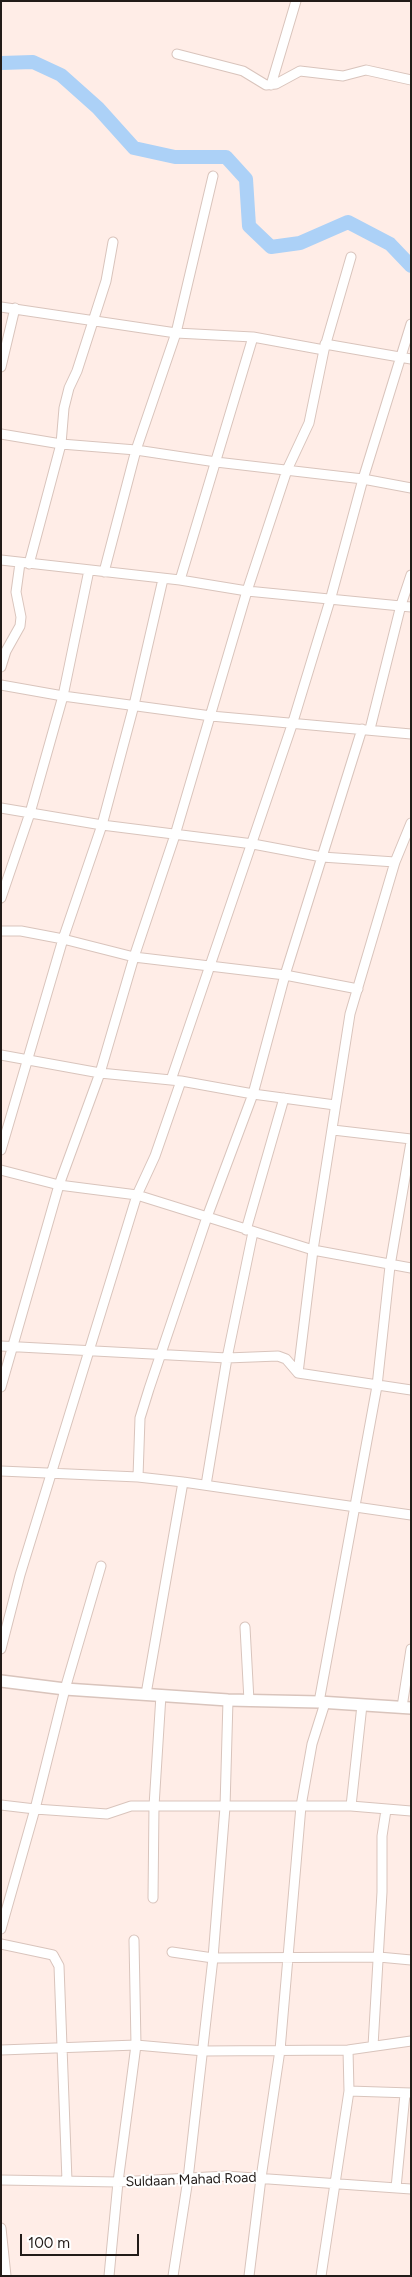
<!DOCTYPE html>
<html>
<head>
<meta charset="utf-8">
<style>
	body { margin:0 }
	#map { position:relative; width:412px; height:2277px; overflow:hidden; background:#ffede7; font-family:Figtree,sans-serif }
	canvas { display:block }
	.frame { position:absolute; inset:0; border:2px solid #221b18; pointer-events:none }
	.scale { position:absolute; left:20px; top:2234px; width:119px; height:22px; box-sizing:border-box; border:2px solid #221b18; border-top:0; padding-left:6px; font-size:15px; line-height:18px; white-space:nowrap; color:#221b18; -webkit-text-stroke:4px #fff; paint-order:stroke }
</style>
</head>
<body>
<div id="map">
<canvas width="412" height="2277"></canvas>
<div class="frame"></div>
<div class="scale">100 m</div>
</div>
<script>
const c = document.querySelector('canvas').getContext('2d');
c.lineJoin = 'round';
const poly = rows => new Path2D(rows.map(r => 'M' + r).join(''));
function strokePath(path, color, width, dash) { c.strokeStyle = color; c.lineWidth = width; c.lineCap = dash ? 'butt' : 'round'; c.setLineDash(dash || []); c.stroke(path); }
function label(font, color, halo, rows, align = 'center') {
  c.font = font + ' Figtree,sans-serif'; c.lineWidth = 4; c.setLineDash([]); c.textBaseline = 'middle'; c.strokeStyle = halo; c.fillStyle = color; for (const [text, x, y, turn = 0] of rows) {
    c.save(); c.translate(x, y); c.rotate((+turn || 0) * Math.PI / 180); c.textAlign = isNaN(turn) ? turn : align; if (halo) c.strokeText(text, 0, 0); c.fillText(text, 0, 0); c.restore();
  }
}
strokePath(poly([
	[1,63,33,62,61,75,98,108,134,148,175,157,226,157,246,179,249,226,271,247,300,243,348,222,390,244,411,266]
]), '#acd1f7', 14);
const minor = poly([
	[177,54,243,71,266,85,276,84,300,71,343,76,366,70,411,80],
	[271,85,296,1],
	[1,307,176,333,253,337,324,350],
	[325,344,411,359],
	[1,367,15,308],
	[1,434,61,444,136,450,216,462,363,479,411,488],
	[1,560,180,580,247,591,411,607],
	[29,564,61,444,64,408,69,388,77,371,106,281,113,242],
	[104,572,136,450,176,333,213,176],
	[180,580,253,337],
	[1,667,6,651,20,626,21,617,16,592,20,563],
	[1,685,63,696,211,716,411,734],
	[370,729,401,605,411,575],
	[1,808,102,825,253,844,322,857,395,862],
	[1,898,30,813,63,696,89,570],
	[1,931,21,931,63,939,134,957,285,975,358,989],
	[1,1055,100,1073,181,1081,253,1094,335,1105],
	[171,1080,292,725,331,597,363,479,411,324],
	[333,1130,411,1139],
	[1,1150,63,939,102,825,134,705,163,579],
	[1,1170,59,1185,137,1195,313,1250,411,1268],
	[246,1230,284,1098],
	[1,1346,227,1358,278,1356,286,1359,298,1373,411,1390],
	[298,1373,313,1250,350,1014,395,862,411,823],
	[1,1387,59,1185,100,1073,134,957,175,835,247,591,287,470,309,423,324,350,351,257],
	[1,1471,138,1477,183,1482,411,1515],
	[138,1477,140,1418,149,1389,207,1217,253,1094,285,975,362,729],
	[206,1485,227,1358,253,1232],
	[245,1627,249,1701],
	[1,1649,20,1575,137,1195,155,1156,181,1081],
	[146,1694,183,1482],
	[319,1702,377,1386,390,1266,411,1142],
	[402,1707,411,1649],
	[1,1805,35,1809,107,1814,131,1806,351,1806,411,1811],
	[351,1806,362,1705],
	[153,1898,154,1806,161,1695],
	[1,1929,35,1809,65,1689,101,1566],
	[1,1944,53,1955,59,1966,67,2181],
	[172,1952,213,1958,379,1957,411,1960],
	[373,2046,382,1892,382,1836,386,1810],
	[1,2050,136,2045,204,2051,348,2050,411,2041],
	[349,2091,411,2093],
	[1,2180,118,2182,226,2176,411,2189],
	[396,2188,405,2094],
	[1,2228,6,2276],
	[109,2276,118,2182,136,2045,134,1940],
	[173,2276,188,2179,213,1958,225,1807,228,1700],
	[249,2276,261,2178,280,2050,301,1806,312,1744,325,1703],
	[321,2276,349,2091,348,2050]
]);
const tertiary = poly([
	[1,1681,65,1689,228,1700,319,1702,411,1708]
]);
strokePath(minor, '#d9c4bc', 11);
strokePath(tertiary, '#d9c4bc', 14);
strokePath(minor, '#fff', 9);
strokePath(tertiary, '#fff', 11);
label('14px', '#221b18', '#fff', [
	["Suldaan Mahad Road",191,2180,-2]
]);
</script>
</body>
</html>
